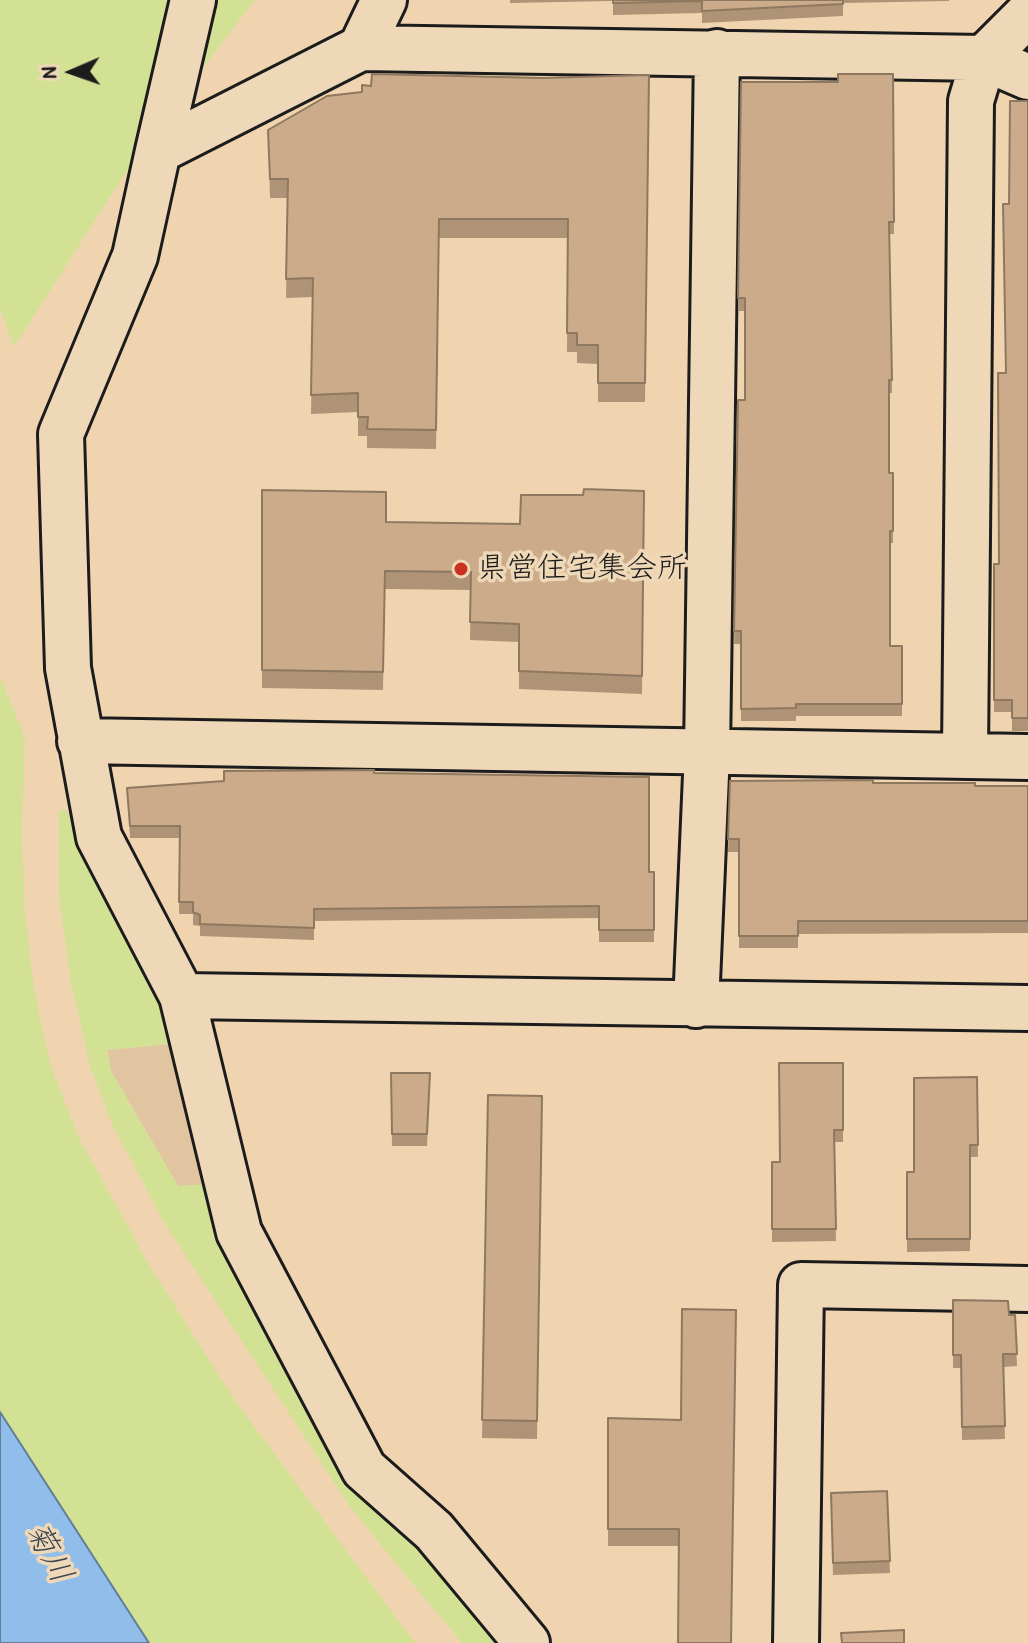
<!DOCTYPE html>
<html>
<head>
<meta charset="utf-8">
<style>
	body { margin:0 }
	#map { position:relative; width:1028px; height:1643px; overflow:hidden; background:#f0d4b0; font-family:"Patrick Hand",sans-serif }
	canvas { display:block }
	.north { position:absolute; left:32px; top:32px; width:80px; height:80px; -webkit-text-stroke:6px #efd8b7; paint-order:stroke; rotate:268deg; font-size:22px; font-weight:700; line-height:32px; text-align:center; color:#1c1c1c }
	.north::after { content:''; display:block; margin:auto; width:28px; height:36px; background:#1c1c1c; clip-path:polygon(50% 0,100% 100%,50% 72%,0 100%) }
</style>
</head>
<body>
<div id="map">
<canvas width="1028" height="1643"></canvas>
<div class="north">N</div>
</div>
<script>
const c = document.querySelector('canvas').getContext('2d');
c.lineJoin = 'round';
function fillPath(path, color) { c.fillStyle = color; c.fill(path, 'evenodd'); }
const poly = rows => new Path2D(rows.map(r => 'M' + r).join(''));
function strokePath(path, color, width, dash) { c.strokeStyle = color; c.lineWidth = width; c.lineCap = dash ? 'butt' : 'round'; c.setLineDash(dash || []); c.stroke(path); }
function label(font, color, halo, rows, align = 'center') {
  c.font = font + ' "Patrick Hand","Klee One",sans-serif'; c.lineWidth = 7; c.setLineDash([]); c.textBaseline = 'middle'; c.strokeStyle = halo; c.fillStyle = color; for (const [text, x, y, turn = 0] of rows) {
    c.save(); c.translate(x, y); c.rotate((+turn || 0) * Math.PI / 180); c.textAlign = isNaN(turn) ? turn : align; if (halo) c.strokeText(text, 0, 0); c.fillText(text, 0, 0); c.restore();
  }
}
fillPath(poly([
	[170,1044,185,1054,214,1184,178,1186,111,1071,107,1050]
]), '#e1c5a1');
fillPath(poly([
	[0,0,255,0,144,144,14,347,0,309],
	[0,676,25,738,22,834,25,914,34,989,50,1064,78,1136,152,1270,236,1402,415,1643,0,1643],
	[59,810,66,810,82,836,141,947,167,1020,170,1044,107,1050,111,1071,178,1186,214,1184,245,1281,520,1643,462,1643,421,1594,351,1508,163,1221,112,1124,90,1066,71,983,59,897]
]), '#d3e194');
const water = poly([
	[0,1412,149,1643,0,1643,0,1412]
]);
fillPath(water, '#90bde9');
strokePath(water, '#627d97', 2);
const minor = poly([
	[361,48,384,0],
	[158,151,193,0],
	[80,741,1028,757],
	[965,755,971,101,984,58,1028,14],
	[182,996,1028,1008],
	[696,1005,707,752,717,52],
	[527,1643,434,1531,364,1469,239,1232,182,996,99,837,68,668,61,434,135,256,158,151,361,48,984,58,1028,77],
	[796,1643,801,1285,1028,1289]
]);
strokePath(minor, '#1c1c1c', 50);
strokePath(minor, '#efd8b7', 44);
fillPath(poly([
	[510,0,949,0,949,1,843,3,843,16,702,23,702,13,613,15,613,1,510,3],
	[893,74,894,234,889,234,892,380,892,393,889,393,889,473,893,473,893,543,890,543,890,646,902,646,902,716,796,716,796,721,741,721,741,644,734,644,738,400,745,400,745,311,738,311,741,82,838,82],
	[649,75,645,402,598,402,598,364,577,363,577,352,567,352,568,238,439,238,436,449,367,448,367,436,358,436,358,412,311,414,313,297,286,298,288,198,270,198,268,130,362,92,371,86,543,78],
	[1028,101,1028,731,1012,731,1012,712,994,712,994,564,999,564,1006,373,1009,204],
	[262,490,386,522,520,524,583,495,644,491,642,694,519,689,519,642,470,640,471,590,385,589,383,690,262,688],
	[374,773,649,872,654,872,654,942,599,942,599,918,314,921,314,940,200,936,200,926,193,925,193,914,179,914,180,838,130,838,127,788],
	[730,781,975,786,1028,786,1028,933,798,934,798,948,739,948,739,852,728,852],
	[843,1063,843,1142,834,1142,836,1241,772,1242,772,1162,780,1162],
	[391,1073,430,1073,427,1146,392,1146],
	[977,1077,978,1157,970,1157,970,1251,907,1252,907,1172,914,1172],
	[488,1095,542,1096,537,1439,482,1438],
	[953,1300,1009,1315,1015,1315,1017,1366,1003,1367,1005,1439,962,1440,961,1368,953,1368],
	[608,1418,681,1420,679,1546,608,1546],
	[887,1491,890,1573,833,1575,831,1493]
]), '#af9376');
const building = poly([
	[613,0,843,0,843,4,702,11,702,1,613,3,613,0],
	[372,74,543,78,649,75,645,383,598,383,598,345,577,345,577,333,567,333,568,219,439,219,436,430,367,429,368,417,358,417,358,393,311,395,313,278,286,279,288,179,270,179,268,130,327,96,362,92,362,85,371,86,372,74],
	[838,74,893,74,894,222,889,222,892,380,889,380,889,473,893,473,893,531,890,531,890,646,902,646,902,704,796,704,796,708,741,709,741,631,734,631,738,400,745,400,745,298,738,298,741,82,838,82,838,74],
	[1010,101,1028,101,1028,718,1012,718,1012,700,994,700,994,564,999,564,998,373,1006,373,1003,204,1009,204,1010,101],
	[584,489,644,491,642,676,519,671,519,624,470,622,471,572,385,571,383,672,262,670,262,490,386,492,386,522,520,524,521,495,583,495,584,489],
	[374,770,374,773,649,777,649,872,654,872,654,930,599,930,599,906,314,909,314,928,200,924,200,915,193,912,193,902,179,902,180,826,130,826,127,788,224,781,224,771,374,770],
	[873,780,873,783,975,783,975,786,1028,786,1028,921,798,921,798,936,739,936,739,839,728,839,730,781,873,780],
	[779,1063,843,1063,843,1130,834,1130,836,1229,772,1229,772,1162,780,1162,779,1063],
	[391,1073,430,1073,427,1134,392,1134,391,1073],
	[977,1077,978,1145,970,1145,970,1239,907,1239,907,1172,914,1172,914,1078,977,1077],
	[488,1095,542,1096,537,1421,482,1420,488,1095],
	[953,1300,1008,1301,1009,1315,1015,1315,1017,1354,1003,1354,1005,1426,962,1427,961,1355,953,1355,953,1300],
	[682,1309,736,1310,731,1643,678,1643,679,1529,608,1529,608,1418,681,1420,682,1309],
	[887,1491,890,1561,833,1563,831,1493,887,1491],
	[904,1630,904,1643,842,1643,841,1633,904,1630]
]);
fillPath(building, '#cbab89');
strokePath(building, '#8e7860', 2);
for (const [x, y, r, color] of [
	[461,569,8,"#c8321e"]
]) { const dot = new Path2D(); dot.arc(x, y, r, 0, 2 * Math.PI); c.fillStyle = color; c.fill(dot); strokePath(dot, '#efd8b7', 3); }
label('30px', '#1c1c1c', '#efd8b7', [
	["県営住宅集会所",477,569]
], 'left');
label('italic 32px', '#39444f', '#efd8b7', [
	["菊川",48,1553,62]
]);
</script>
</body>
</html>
